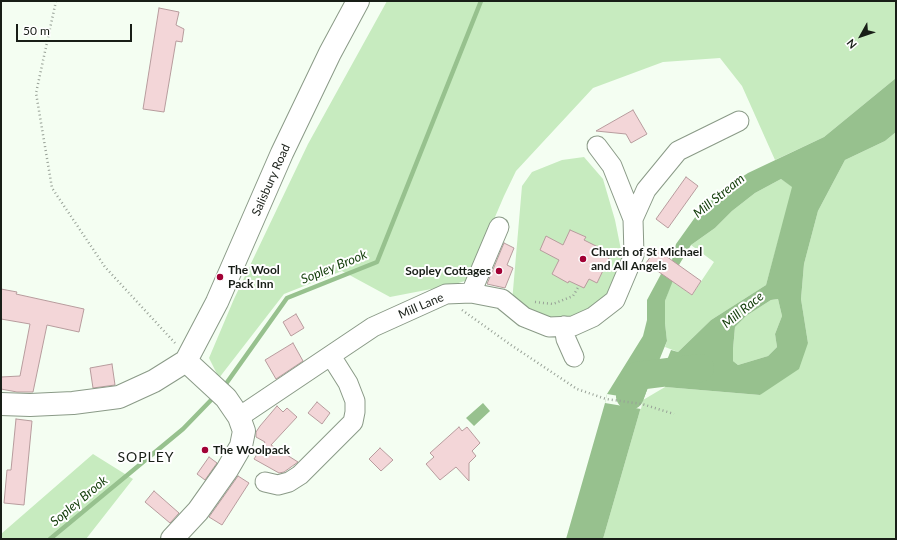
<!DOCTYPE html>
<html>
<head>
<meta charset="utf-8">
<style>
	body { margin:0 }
	#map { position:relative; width:897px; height:540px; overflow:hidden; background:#f4fef2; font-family:Lato,sans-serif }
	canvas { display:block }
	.frame { position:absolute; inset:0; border:2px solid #181e17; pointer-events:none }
	.north { position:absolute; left:841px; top:16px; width:40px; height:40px; -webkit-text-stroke:3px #fff; paint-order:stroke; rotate:230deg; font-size:11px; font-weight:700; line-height:16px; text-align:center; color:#181e17 }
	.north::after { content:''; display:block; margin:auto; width:14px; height:18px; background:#181e17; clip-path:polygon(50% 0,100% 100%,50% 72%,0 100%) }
	.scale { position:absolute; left:16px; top:24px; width:116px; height:18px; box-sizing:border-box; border:2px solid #181e17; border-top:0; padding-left:5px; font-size:12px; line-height:14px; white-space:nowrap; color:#181e17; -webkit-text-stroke:3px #fff; paint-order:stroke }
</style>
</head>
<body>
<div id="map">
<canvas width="897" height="540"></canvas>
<div class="frame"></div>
<div class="north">N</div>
<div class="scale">50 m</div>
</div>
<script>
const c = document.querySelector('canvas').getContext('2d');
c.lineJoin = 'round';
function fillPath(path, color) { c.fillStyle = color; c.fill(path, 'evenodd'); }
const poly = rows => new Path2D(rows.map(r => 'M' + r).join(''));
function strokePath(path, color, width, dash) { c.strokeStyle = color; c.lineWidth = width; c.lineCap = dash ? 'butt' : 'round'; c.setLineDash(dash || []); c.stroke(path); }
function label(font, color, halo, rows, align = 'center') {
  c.font = font + ' Lato,sans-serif'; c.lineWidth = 4; c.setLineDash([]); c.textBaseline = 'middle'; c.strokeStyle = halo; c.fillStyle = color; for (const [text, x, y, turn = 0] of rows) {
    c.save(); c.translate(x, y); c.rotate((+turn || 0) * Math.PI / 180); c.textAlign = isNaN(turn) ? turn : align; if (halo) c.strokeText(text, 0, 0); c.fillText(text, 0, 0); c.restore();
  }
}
fillPath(poly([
	[387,1,896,1,896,78,824,137,775,160,742,86,720,58,663,62,593,88,516,171,504,196,468,280,452,285,390,297,342,271,284,294,219,378,209,358,234,299,308,144],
	[896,132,896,539,603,539,643,400,665,387,760,395,808,343,801,299,804,264,818,211,845,160,885,141],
	[584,157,603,179,615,220,622,255,620,278,614,296,578,317,548,318,512,302,522,186,532,172,562,160],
	[781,179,793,187,766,285,711,320,678,352,665,347,667,341,665,323,665,301,672,281,692,295,714,262,691,245,715,228,732,211,755,193],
	[778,299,782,316,775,334,777,347,768,356,738,365,733,361,733,349,735,327,746,316,771,300],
	[93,454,133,479,86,539,1,539,1,534]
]), '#c7ebbf');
fillPath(poly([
	[896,78,896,132,885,141,845,160,818,211,804,264,801,299,808,343,799,369,760,395,665,387,668,377,661,375,671,350,678,352,711,320,766,285,792,187,781,179,755,193,732,211,715,228,691,245,679,265,665,301,665,323,667,341,643,400,603,539,566,539,605,403,607,394,643,336,647,320,647,300,661,274,672,260,676,244,696,216,716,194,748,173,824,137],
	[778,299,782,316,775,334,777,347,768,356,738,365,733,361,733,349,735,327,746,316,771,300],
	[483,403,490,411,474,426,466,418]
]), '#97c18e');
fillPath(poly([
	[607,394,643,400,641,409,605,403]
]), '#f4fef2');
strokePath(poly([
	[223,388,287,298,377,262,481,1],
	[50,539,183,429,215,396]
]), '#97c18e', 4.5);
strokePath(poly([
	[630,396,637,376,700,368]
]), '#97c18e', 28);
const building = poly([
	[159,8,179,12,176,25,184,29,182,42,176,41,164,112,143,109,159,8],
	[633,110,647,134,631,143,626,134,596,131,633,110],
	[686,177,698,186,668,228,656,219,686,177],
	[570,230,586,237,584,240,602,249,600,253,609,258,597,283,589,279,584,288,569,281,568,283,552,274,559,260,540,250,546,236,563,245,570,230],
	[504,243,514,248,507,265,513,268,505,288,487,284,504,243],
	[656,249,701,281,692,295,646,263,656,249],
	[1,289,17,292,16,294,84,309,79,332,47,325,33,392,17,392,1,389,1,377,20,376,30,324,1,319,1,289],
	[296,314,304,328,291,336,283,322,296,314],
	[293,343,303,361,276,379,265,360,293,343],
	[112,364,115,385,93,388,90,368,112,364],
	[317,402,330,413,322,424,308,413,317,402],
	[277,406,283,412,287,408,297,417,271,445,298,462,284,472,279,473,254,459,265,442,256,437,256,432,260,426,277,406],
	[16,419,32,421,24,505,4,503,7,470,11,470,16,419],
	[459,427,462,431,467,427,480,443,472,451,476,456,469,463,469,481,456,467,440,480,426,464,434,457,430,453,459,427],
	[380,448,393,460,381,471,369,459,380,448],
	[209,457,217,463,205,480,197,474,209,457],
	[238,476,249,483,222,525,209,517,238,476],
	[154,491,179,513,170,523,145,502,154,491]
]);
fillPath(building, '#f3d6d8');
strokePath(building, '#b79c9d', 1);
const minor = poly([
	[597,146,612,166,633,219],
	[471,293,499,227],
	[564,326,566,339,574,357],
	[239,417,373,327,446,294,471,293,502,299,524,317,549,327,573,326,593,317,615,300,634,255,633,219,646,190,678,151,739,121],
	[265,482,278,485,289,482,300,475,353,422,355,412,355,401,348,383,331,356]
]);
const major = poly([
	[1,404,30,405,73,403,119,397,154,381,186,361,217,302,282,153,330,53,358,1],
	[172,539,198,511,227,470,241,446,244,431,239,417,226,398,186,361]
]);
strokePath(minor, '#8a9a87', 21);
strokePath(major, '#8a9a87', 24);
strokePath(poly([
	[56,1,36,93,52,188,105,267,175,343],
	[535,302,553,304,573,296,579,286],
	[462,310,511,345,577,389,606,399,642,404,674,414]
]), '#98a197', 2.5, [1, 3]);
strokePath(minor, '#fff', 19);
strokePath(major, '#fff', 22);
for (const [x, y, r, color] of [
	[583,259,4,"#a10135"],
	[499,271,4,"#a10135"],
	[220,277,4,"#a10135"],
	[205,450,4,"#a10135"]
]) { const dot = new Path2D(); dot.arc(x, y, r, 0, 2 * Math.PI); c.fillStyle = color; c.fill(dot); strokePath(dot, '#fff', 1.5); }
label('12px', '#181e17', '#fff', [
	["Salisbury Road",271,180,-66],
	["Mill Lane",421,306,-23]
]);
label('bold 12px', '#181e17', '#fff', [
	["Church of St Michael",591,252],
	["and All Angels",591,266],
	["The Wool",228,270],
	["Pack Inn",228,284],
	["Sopley Cottages",491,271,"right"],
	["The Woolpack",213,450]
], 'left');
label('italic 13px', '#16400d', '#fff', [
	["Mill Stream",719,196,-39],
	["Sopley Brook",334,267,-22],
	["Mill Race",743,310,-39],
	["Sopley Brook",79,501,-40]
]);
c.letterSpacing = '1px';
label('14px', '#181e17', '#fff', [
	["SOPLEY",146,457]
]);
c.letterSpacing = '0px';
</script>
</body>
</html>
